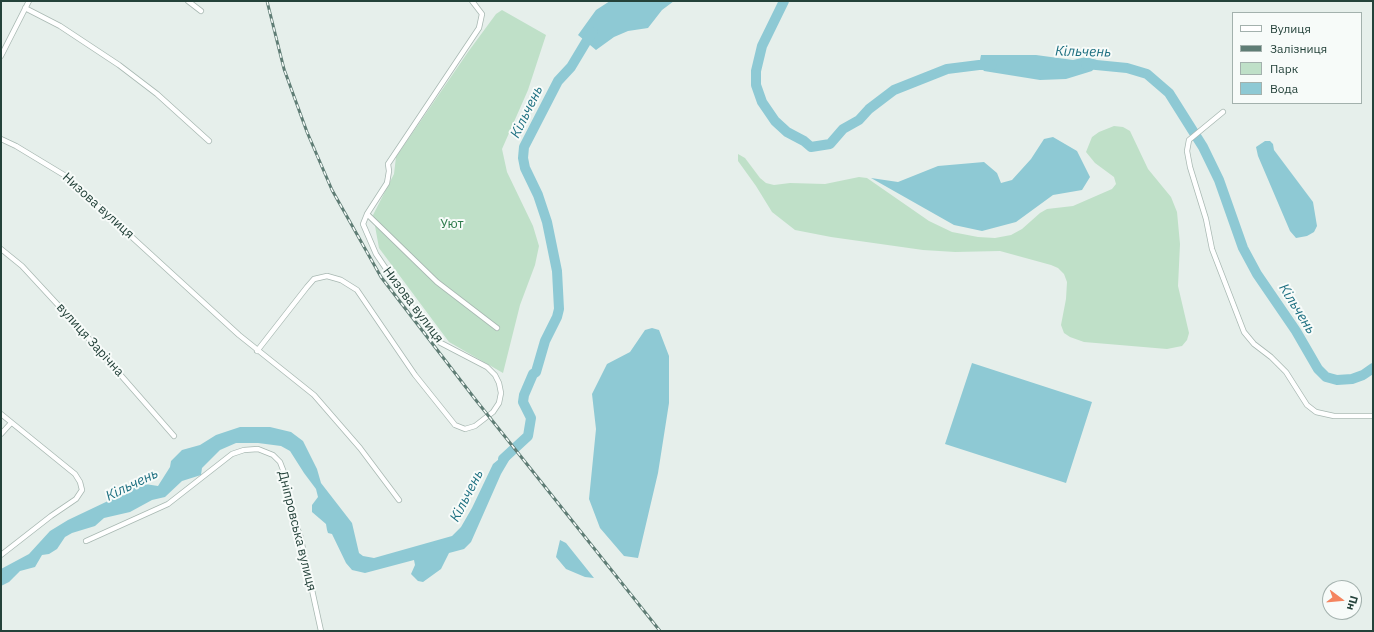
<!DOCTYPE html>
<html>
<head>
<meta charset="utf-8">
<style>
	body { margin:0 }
	#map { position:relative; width:1374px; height:632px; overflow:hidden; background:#e6efeb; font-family:"IBM Plex Sans",sans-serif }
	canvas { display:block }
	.frame { position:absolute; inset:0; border:2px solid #24423a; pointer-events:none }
	.legend { position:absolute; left:1232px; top:12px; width:130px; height:92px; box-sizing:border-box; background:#f7fbf9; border:1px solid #a3b1ad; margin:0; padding:5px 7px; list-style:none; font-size:12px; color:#24423a }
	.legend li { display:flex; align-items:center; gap:8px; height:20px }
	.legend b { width:20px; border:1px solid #a3b1ad }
	.north { position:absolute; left:1322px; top:580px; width:40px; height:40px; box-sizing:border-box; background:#f7fbf9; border:1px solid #a3b1ad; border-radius:50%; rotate:106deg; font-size:11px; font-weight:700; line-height:16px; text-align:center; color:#24423a }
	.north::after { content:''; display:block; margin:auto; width:14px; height:18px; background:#f4845f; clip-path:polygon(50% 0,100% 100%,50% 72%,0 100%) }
</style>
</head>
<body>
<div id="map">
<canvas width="1374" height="632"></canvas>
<div class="frame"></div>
<ul class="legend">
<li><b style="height:5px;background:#fff"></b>Вулиця</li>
<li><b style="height:5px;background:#5f7d75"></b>Залізниця</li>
<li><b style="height:11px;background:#bfe0c8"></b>Парк</li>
<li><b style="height:11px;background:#8ec9d4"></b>Вода</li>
</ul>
<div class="north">Пн</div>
</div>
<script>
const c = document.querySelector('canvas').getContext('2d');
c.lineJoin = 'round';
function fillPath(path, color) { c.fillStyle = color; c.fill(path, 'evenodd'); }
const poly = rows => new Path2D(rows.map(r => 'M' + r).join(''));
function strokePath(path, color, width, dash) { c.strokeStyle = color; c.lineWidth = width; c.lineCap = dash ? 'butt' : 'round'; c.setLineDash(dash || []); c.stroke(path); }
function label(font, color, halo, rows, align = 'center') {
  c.font = font + ' "IBM Plex Sans",sans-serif'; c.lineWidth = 4; c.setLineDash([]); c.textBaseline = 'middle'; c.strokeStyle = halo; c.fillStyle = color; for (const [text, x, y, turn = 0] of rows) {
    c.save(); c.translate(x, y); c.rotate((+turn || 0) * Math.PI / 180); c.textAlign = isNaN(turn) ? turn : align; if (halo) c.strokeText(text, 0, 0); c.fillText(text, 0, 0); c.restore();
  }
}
fillPath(poly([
	[502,10,546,35,528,90,502,149,507,172,533,226,539,246,535,265,520,305,503,373,449,342,379,248,373,215,394,174,396,157,468,52,496,14],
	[1114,126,1123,127,1130,131,1148,169,1171,197,1177,212,1180,244,1178,286,1189,333,1187,340,1182,346,1167,349,1084,342,1070,337,1064,333,1061,325,1066,299,1067,282,1064,274,1058,268,1051,265,1000,251,955,252,923,250,831,237,795,230,772,212,756,186,738,161,738,154,745,158,760,178,766,183,774,185,790,183,825,184,859,177,867,178,929,221,952,232,978,237,995,238,1011,235,1022,229,1040,213,1047,209,1073,206,1112,189,1116,184,1114,177,1095,163,1086,152,1092,137,1099,132]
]), '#bfe0c8');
fillPath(poly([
	[610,1,674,1,662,10,648,28,628,31,614,37,596,50,578,35,596,10],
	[981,55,1036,55,1073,60,1086,57,1097,60,1098,64,1092,71,1066,79,1040,80,984,71,979,65],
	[1053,137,1077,151,1090,177,1082,190,1053,195,1016,222,982,231,954,225,871,178,898,182,938,166,984,162,997,173,1001,183,1012,180,1031,159,1044,139],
	[1265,141,1270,141,1273,144,1274,150,1313,202,1317,226,1314,232,1307,236,1296,238,1290,231,1258,156,1256,147],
	[652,328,659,330,669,356,669,403,658,473,638,558,624,556,600,528,589,499,596,429,592,394,607,364,630,352,645,330],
	[972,363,1092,402,1066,483,945,444],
	[240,427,270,427,291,432,303,441,317,469,321,483,352,523,359,553,363,556,374,558,452,536,461,527,472,508,493,464,504,455,509,448,512,451,511,457,501,474,471,542,464,549,449,553,441,569,423,582,418,581,411,574,415,565,414,560,365,573,352,570,346,563,332,534,328,533,327,530,326,524,312,512,312,505,318,497,316,489,304,473,290,451,281,446,258,443,236,443,220,450,202,468,201,475,182,481,165,497,152,500,130,512,104,518,95,526,72,533,65,537,57,549,49,554,42,555,35,567,20,571,9,582,1,586,1,569,29,554,50,531,68,520,108,501,132,482,158,486,170,467,171,461,182,450,200,445,216,435],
	[560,540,566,543,594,578,585,577,566,569,556,557]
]), '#8ec9d4');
strokePath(poly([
	[784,1,762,46,756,71,756,85,762,102,775,121,787,132,804,141,811,147,830,144,843,129,859,120,869,109,894,90,947,69,979,65,992,65],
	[1086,64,1127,68,1147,74,1169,93,1203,147,1219,180,1243,248,1257,274,1296,331,1318,369,1326,377,1337,380,1352,379,1363,375,1373,368],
	[503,459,528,436,531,418,523,402,524,395,533,374,536,372,545,341,557,317,559,309,557,271,547,222,538,195,525,168,523,158,524,147,558,81,571,67,589,37,593,32]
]), '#8ec9d4', 10);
const street = poly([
	[188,1,201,11],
	[25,8,60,26,119,65,157,94,209,141],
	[1,56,29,1],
	[1223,112,1189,140,1187,151,1190,167,1206,219,1212,249,1244,332,1254,344,1271,357,1286,372,1307,405,1316,412,1334,416,1373,416],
	[1,139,16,146,64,175,239,335,314,395,360,448,399,500],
	[367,214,437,282,497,328],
	[1,249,22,266,83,332,174,436],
	[257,351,307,287,314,279,327,276,341,280,357,290,415,375,455,425,465,429,475,426,493,412,499,403,501,393,499,383,495,375,487,367,439,342,418,316,376,254,363,224,367,214,387,183,389,171,388,164,479,28,482,14,472,1],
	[1,414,75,474,80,482,82,490,76,499,51,516,1,555],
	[1,434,11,423],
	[86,541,168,504,232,454,244,450,258,449,273,455,280,462,285,475,290,510,300,535,321,631]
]);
strokePath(street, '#a8b8b2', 6);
strokePath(street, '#fff', 4.5);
const rail = poly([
	[267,1,284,69,307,132,332,190,381,277,475,399,660,631]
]);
strokePath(rail, '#5f7d75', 3);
strokePath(rail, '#f7fbf9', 1.5, [4.5]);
label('13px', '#24423a', '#f7fbf9', [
	["Низова вулиця",98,206,42],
	["Низова вулиця",413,305,53],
	["вулиця Зарічна",90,340,48],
	["Дніпровська вулиця",297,531,76]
]);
label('13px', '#2d7a4b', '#f7fbf9', [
	["Уют",452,224]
]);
label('italic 14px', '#1c6f80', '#f7fbf9', [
	["Кільчень",1083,52,1],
	["Кільчень",527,112,-64],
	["Кільчень",1297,309,58],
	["Кільчень",132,485,-26],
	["Кільчень",467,496,-63]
]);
</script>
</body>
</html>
